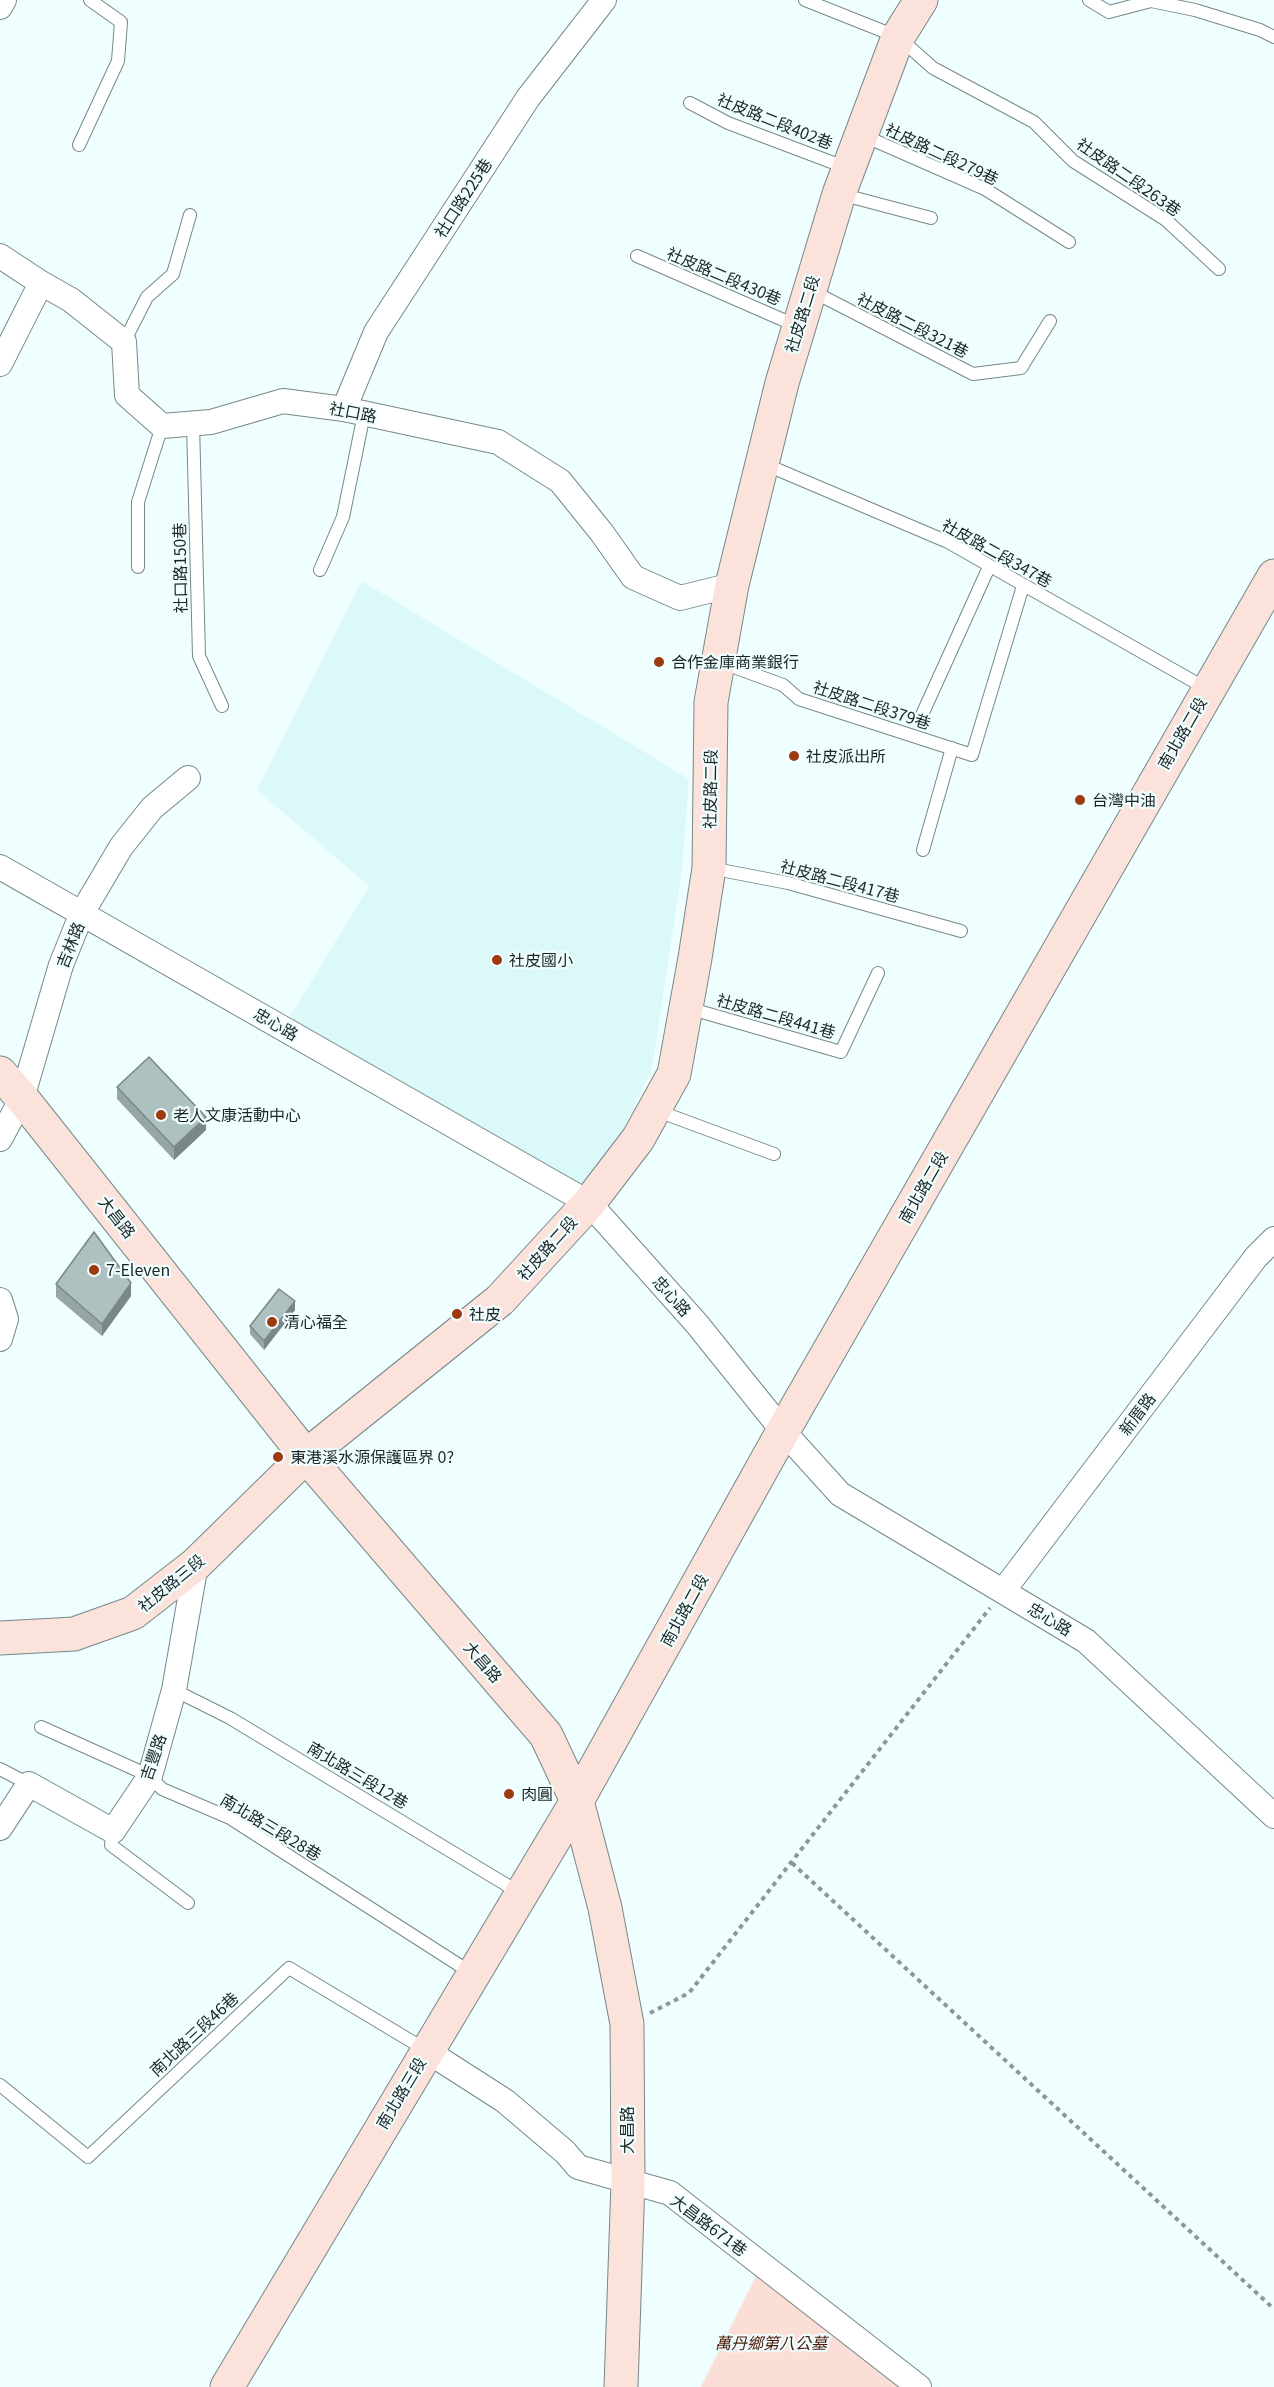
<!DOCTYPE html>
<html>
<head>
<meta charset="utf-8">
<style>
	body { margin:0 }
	canvas { display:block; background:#effeff }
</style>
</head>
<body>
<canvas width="1274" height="2387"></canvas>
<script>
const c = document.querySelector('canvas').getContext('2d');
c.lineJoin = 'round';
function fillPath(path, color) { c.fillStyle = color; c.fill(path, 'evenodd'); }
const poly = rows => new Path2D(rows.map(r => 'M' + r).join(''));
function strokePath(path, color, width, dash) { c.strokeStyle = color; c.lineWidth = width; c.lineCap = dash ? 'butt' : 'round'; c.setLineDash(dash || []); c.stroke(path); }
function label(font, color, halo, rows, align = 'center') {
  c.font = font + ' Georgia,"Noto Sans TC",serif'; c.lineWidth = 4.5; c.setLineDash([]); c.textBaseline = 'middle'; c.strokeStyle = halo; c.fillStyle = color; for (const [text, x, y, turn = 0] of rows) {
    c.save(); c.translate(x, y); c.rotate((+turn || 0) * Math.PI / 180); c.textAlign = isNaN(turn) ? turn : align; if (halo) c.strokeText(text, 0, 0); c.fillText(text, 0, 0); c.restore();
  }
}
fillPath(poly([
	[362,581,689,779,682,871,652,1068,586,1208,280,1033,369,886,257,790]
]), '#dbf9f9');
fillPath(poly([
	[756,2276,899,2387,701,2387]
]), '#fbded5');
const lane = poly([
	[805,0,898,37,933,68,1034,122,1073,161,1166,220,1219,269],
	[1089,0,1109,12,1151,1,1195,10,1260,30,1274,37],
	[690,103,728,123,847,168],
	[862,135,985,189,1069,242],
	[79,145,118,61,121,22,90,0],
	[840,194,931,218],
	[637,256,797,326],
	[810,290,973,374,1021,368,1050,321],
	[124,342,147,297,173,274,190,215],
	[193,423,199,656,222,706],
	[762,463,948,542,1207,689],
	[138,567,138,502,162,426],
	[320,570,343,517,364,414],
	[720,662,783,685,799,699,972,755,1023,586],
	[921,717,989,567],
	[923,850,952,748],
	[710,868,788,883,961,931],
	[688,1008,841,1052,878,973],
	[655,1110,774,1154],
	[174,1690,230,1718,520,1893],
	[41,1727,150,1776,162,1789,230,1818,473,1974],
	[0,1769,29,1784],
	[113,1831,111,1845,188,1903],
	[0,2085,88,2157,289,1968,426,2050]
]);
const street = poly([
	[0,7,4,0],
	[0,256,41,283,71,300,124,342,127,395,162,426,211,422,283,401,344,409,498,442,560,481,602,533,633,577,680,598,732,585],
	[0,364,41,283],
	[344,409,376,332,528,98,604,0],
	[0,867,589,1203,697,1324,783,1431,840,1494,1086,1641,1274,1816],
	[0,1139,22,1098,61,965,82,913,121,847,152,808,188,778],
	[0,1300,6,1319,0,1339],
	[1003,1591,1256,1257,1274,1239],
	[0,1828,29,1784,113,1831,150,1776,174,1690,196,1564],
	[427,2051,505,2101,565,2152,578,2167,670,2193,919,2387]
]);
const secondary = poly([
	[0,1073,22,1098,306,1456,546,1735,577,1801,605,1908,627,2024,628,2181,621,2387],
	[0,1638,74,1634,133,1613,196,1564,306,1456,500,1300,589,1203,638,1139,674,1074,695,958,709,868,711,702,732,585,782,383,839,194,898,37,921,0],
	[227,2387,577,1801,783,1431,1274,576]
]);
strokePath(lane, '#768888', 14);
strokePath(street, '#768888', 26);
strokePath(secondary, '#768888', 35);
strokePath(poly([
	[792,1863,1274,2309],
	[650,2013,689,1993,990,1608]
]), '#8c9798', 4, [4.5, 4.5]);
strokePath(lane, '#fff', 12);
strokePath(street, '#fff', 24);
strokePath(secondary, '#fbe2da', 33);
fillPath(poly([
	[117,1087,206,1130,174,1160,117,1099],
	[56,1284,131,1296,102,1336,56,1297],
	[295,1310,264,1350,250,1334,250,1326]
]), '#96a6a6');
fillPath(poly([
	[206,1117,206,1130,174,1160,174,1147],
	[131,1283,131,1296,102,1336,102,1324],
	[295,1301,295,1310,264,1350,264,1341]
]), '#7a8787');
const building = poly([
	[149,1057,206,1117,174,1147,117,1087,149,1057],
	[94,1232,131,1283,102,1324,56,1284,94,1232],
	[279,1289,295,1301,264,1341,250,1326,279,1289]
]);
fillPath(building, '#aec1c1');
strokePath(building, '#7a8787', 1.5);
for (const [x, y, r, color] of [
	[659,662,6,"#9f3910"],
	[794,756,6,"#9f3910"],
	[1080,800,6,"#9f3910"],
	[497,960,6,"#9f3910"],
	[161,1115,6,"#9f3910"],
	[94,1270,6,"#9f3910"],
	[457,1314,6,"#9f3910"],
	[272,1322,6,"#9f3910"],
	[278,1457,6,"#9f3910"],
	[509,1794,6,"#9f3910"]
]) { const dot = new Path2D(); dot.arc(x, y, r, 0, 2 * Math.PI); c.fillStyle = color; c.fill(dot); strokePath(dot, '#effeff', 2); }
label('16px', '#1e2525', '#effeff', [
	["社皮路二段402巷",775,121,22],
	["社皮路二段279巷",942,154,25],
	["社皮路二段263巷",1129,177,35],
	["社口路225巷",463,198,-57],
	["社皮路二段430巷",724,276,23],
	["社皮路二段",802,314,-73],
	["社皮路二段321巷",913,325,27],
	["社口路",353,412,11],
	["社皮路二段347巷",997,553,29],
	["社口路150巷",180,568,-91],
	["社皮路二段379巷",872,705,18],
	["南北路二段",1182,733,-60],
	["社皮路二段",710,789,-89],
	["社皮路二段417巷",840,881,15],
	["吉林路",70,945,-68],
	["社皮路二段441巷",776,1016,16],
	["忠心路",276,1024,30],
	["南北路二段",923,1187,-60],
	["大昌路",117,1217,52],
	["社皮路二段",547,1248,-48],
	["忠心路",672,1296,48],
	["新厝路",1137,1414,-53],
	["社皮路三段",171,1583,-39],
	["南北路二段",684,1610,-61],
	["忠心路",1050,1619,31],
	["大昌路",483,1662,49],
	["吉豐路",153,1757,-71],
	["南北路三段12巷",358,1775,31],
	["南北路三段28巷",271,1827,31],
	["南北路三段46巷",194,2034,-43],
	["南北路三段",401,2093,-59],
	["大昌路",627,2130,-90],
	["大昌路671巷",709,2225,37]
]);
label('16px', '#1e2525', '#effeff', [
	["合作金庫商業銀行",671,662],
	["社皮派出所",806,756],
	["台灣中油",1092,800],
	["社皮國小",509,960],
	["老人文康活動中心",173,1115],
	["7-Eleven",106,1270],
	["社皮",469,1314],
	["清心福全",284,1322],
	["東港溪水源保護區界 0?",290,1457],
	["肉圓",521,1794]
], 'left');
label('italic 16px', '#4d1b09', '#effeff', [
	["萬丹鄉第八公墓",771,2343]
]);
</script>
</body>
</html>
